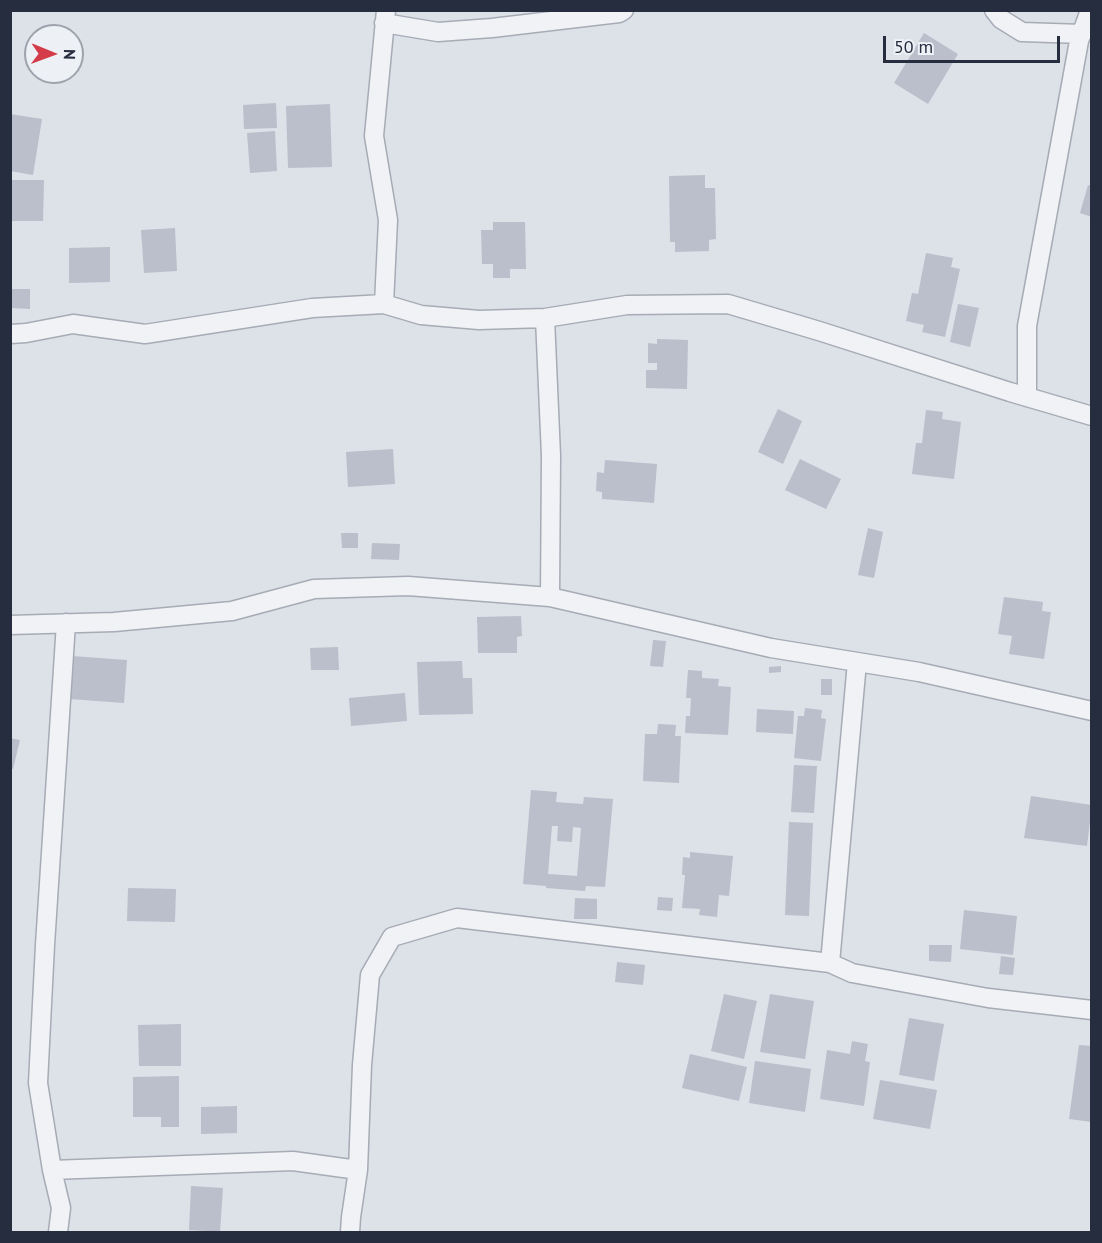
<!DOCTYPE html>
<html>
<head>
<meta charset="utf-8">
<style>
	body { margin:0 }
	#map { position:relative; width:1102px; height:1243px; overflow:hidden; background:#dde1e8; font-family:"PT Sans",sans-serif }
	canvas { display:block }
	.frame { position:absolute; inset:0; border:12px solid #262d3f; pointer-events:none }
	.north { position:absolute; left:24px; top:24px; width:60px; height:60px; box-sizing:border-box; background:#edf0f5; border:2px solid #9da2ac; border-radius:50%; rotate:91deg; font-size:16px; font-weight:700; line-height:24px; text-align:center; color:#262d3f }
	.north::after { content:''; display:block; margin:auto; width:21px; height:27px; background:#d33c48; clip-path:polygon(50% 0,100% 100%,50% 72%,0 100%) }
	.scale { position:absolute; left:883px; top:36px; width:177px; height:27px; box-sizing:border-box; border:3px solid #262d3f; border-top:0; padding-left:8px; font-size:18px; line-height:21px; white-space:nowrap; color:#262d3f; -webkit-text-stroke:4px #edf0f5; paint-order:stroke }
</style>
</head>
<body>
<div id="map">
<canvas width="1102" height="1243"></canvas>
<div class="frame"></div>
<div class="north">N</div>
<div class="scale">50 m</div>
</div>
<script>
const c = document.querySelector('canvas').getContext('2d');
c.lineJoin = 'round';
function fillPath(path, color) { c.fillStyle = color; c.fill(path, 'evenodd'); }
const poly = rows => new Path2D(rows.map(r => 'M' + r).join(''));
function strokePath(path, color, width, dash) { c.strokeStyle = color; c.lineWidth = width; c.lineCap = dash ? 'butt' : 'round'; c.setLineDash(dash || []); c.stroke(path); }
fillPath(poly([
	[924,33,958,54,928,104,894,83],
	[276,103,277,128,244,129,243,105],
	[330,104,332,167,288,168,286,106],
	[10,114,42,119,33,175,10,171],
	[275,131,277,171,250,173,247,133],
	[705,175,705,188,715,188,716,239,709,240,709,251,675,252,675,242,670,242,669,176],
	[10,180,44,180,43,221,10,221],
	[1088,185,1092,186,1092,217,1080,213],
	[493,222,525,222,526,269,510,269,510,278,493,278,493,264,482,264,481,230,493,230],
	[175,228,177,271,144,273,141,230],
	[110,247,110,282,69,283,69,248],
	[926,253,953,258,951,267,960,269,945,337,922,332,924,325,906,321,912,293,918,294],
	[12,289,30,289,30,309,11,308],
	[958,304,979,308,970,347,950,342],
	[657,339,688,340,687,389,646,388,646,370,657,370,657,363,648,363,648,343,657,344],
	[778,409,802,421,783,464,758,452],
	[926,410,943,412,942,419,961,422,954,479,912,474,916,443,922,443],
	[393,449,395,484,348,487,346,452],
	[800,459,841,479,826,509,785,490],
	[605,460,657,464,654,503,602,499,602,492,596,491,597,472,604,473],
	[868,528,883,532,874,578,858,575],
	[341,533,358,533,358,548,342,548],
	[372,543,400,544,399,560,371,559],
	[1004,597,1043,602,1042,611,1051,612,1044,659,1009,654,1012,636,998,634],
	[521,616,522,636,517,637,517,653,478,653,477,617],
	[653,640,666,641,663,667,650,666],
	[338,647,339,670,311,670,310,648],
	[72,656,127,660,124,703,70,699],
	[462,661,463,678,472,678,473,714,419,715,417,662],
	[781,666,781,672,769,673,769,667],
	[688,670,702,671,702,678,719,679,718,686,731,687,728,735,685,733,686,716,690,716,691,698,686,698],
	[821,679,832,679,832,695,821,695],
	[405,693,407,721,351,726,349,698],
	[805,708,822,710,821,718,826,719,821,761,794,758,798,716,804,716],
	[757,709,794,711,793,734,756,732],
	[658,724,676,725,675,736,681,736,679,783,643,781,645,734,657,734],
	[10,738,20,740,13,769,10,769],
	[794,765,817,766,814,813,791,812],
	[531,790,557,792,556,802,583,804,584,797,613,799,605,887,586,886,585,891,546,888,546,886,523,884],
	[552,826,558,826,557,841,572,842,573,827,581,828,577,876,548,874],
	[1031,796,1092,805,1087,846,1024,838],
	[789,822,813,823,809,916,785,915],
	[690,852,733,856,729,896,719,895,717,917,699,915,700,909,682,908,685,875,682,875,683,857,690,858],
	[128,888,176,889,175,922,127,921],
	[658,897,673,898,672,911,657,910],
	[575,898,597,899,597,919,574,919],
	[964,910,1017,916,1013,955,960,949],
	[929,945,952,945,951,962,929,961],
	[1001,956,1015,958,1013,975,999,974],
	[617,962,645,965,643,985,615,982],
	[724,994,757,1001,744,1059,711,1051],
	[770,994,814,1001,805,1059,760,1052],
	[909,1018,944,1024,934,1081,899,1075],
	[181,1024,181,1066,139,1066,138,1025],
	[852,1041,868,1044,865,1061,870,1062,864,1106,820,1099,827,1050,850,1054],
	[1079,1045,1092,1046,1092,1122,1069,1119],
	[690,1054,747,1067,739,1101,682,1088],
	[755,1061,811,1069,805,1112,749,1103],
	[179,1076,179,1127,161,1127,161,1117,133,1117,133,1077],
	[880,1080,937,1090,930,1129,873,1119],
	[237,1106,237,1133,201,1134,201,1107],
	[191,1186,223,1188,220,1232,189,1230]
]), '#babfcb');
const street = poly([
	[994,10,1001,19,1022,32,1082,34],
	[384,23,438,32,492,28,619,13,624,10],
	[384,304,388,220,374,136,386,10],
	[545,318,551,456,550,597],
	[10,334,26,333,73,324,145,334,312,308,384,304,421,315,479,320,545,318,627,305,728,304,819,331,1010,392,1092,416],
	[1027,397,1027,326,1079,41,1090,10],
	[10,625,114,622,232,611,314,589,408,586,550,597,771,648,919,672,1092,711],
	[857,662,830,963,852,973,988,998,1092,1010],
	[52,1170,293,1161,358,1170,351,1217,350,1232],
	[358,1170,362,1065,370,975,392,937,457,918,830,963],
	[58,1232,61,1208,52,1170,38,1083,45,945,66,623]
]);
strokePath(street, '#a6abb5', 21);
strokePath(street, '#f0f2f6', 18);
</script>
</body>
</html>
